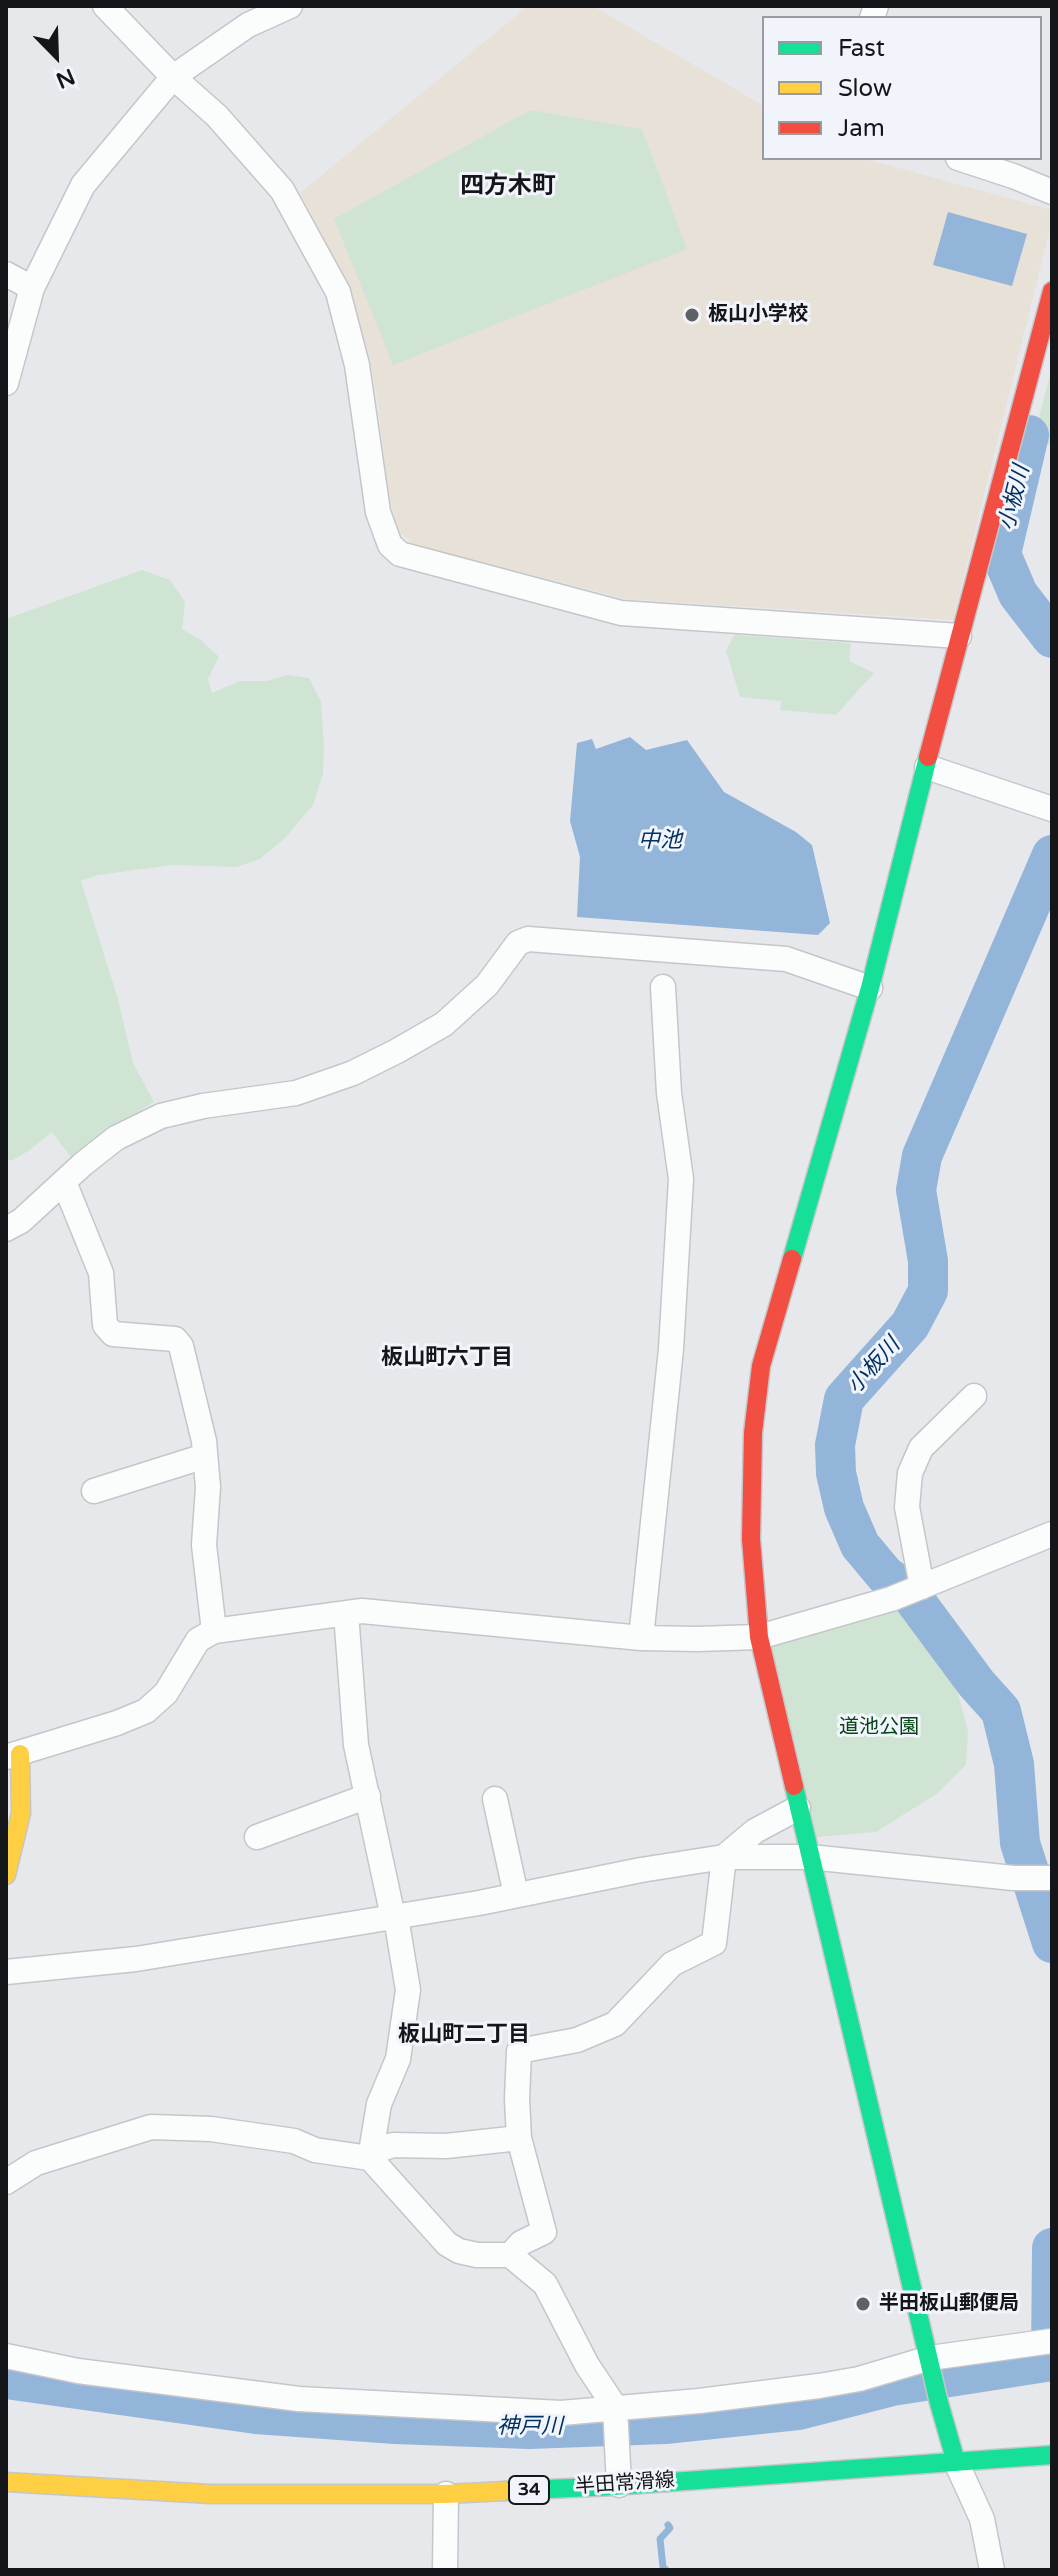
<!DOCTYPE html>
<html>
<head>
<meta charset="utf-8">
<style>
	body { margin:0 }
	#map { position:relative; width:1058px; height:2576px; overflow:hidden; background:#e7e8ec; font-family:"Varela Round",sans-serif }
	canvas { display:block }
	.frame { position:absolute; inset:0; border:8px solid #151619; pointer-events:none }
	.legend { position:absolute; left:762px; top:16px; width:280px; height:144px; box-sizing:border-box; background:#f2f4fc; border:2px solid #9a9ba1; margin:0; padding:10px 14px; list-style:none; font-size:24px; color:#151619 }
	.legend li { display:flex; align-items:center; gap:16px; height:40px }
	.legend b { width:40px; border:2px solid #9a9ba1 }
	.north { position:absolute; left:16px; top:16px; width:80px; height:80px; -webkit-text-stroke:6px #f2f4fc; paint-order:stroke; rotate:157deg; font-size:22px; font-weight:700; line-height:32px; text-align:center; color:#151619 }
	.north::after { content:''; display:block; margin:auto; width:28px; height:36px; background:#151619; clip-path:polygon(50% 0,100% 100%,50% 72%,0 100%) }
</style>
</head>
<body>
<div id="map">
<canvas width="1058" height="2576"></canvas>
<div class="frame"></div>
<ul class="legend">
<li><b style="height:10px;background:#16e098"></b>Fast</li>
<li><b style="height:10px;background:#ffcf43"></b>Slow</li>
<li><b style="height:10px;background:#f24e42"></b>Jam</li>
</ul>
<div class="north">N</div>
</div>
<script>
const c = document.querySelector('canvas').getContext('2d');
c.lineJoin = 'round';
function fillPath(path, color) { c.fillStyle = color; c.fill(path, 'evenodd'); }
const poly = rows => new Path2D(rows.map(r => 'M' + r).join(''));
function strokePath(path, color, width, dash) { c.strokeStyle = color; c.lineWidth = width; c.lineCap = dash ? 'butt' : 'round'; c.setLineDash(dash || []); c.stroke(path); }
function label(font, color, halo, rows, align = 'center') {
  c.font = font + ' "Varela Round","Noto Sans JP",sans-serif'; c.lineWidth = 6; c.setLineDash([]); c.textBaseline = 'middle'; c.strokeStyle = halo; c.fillStyle = color; for (const [text, x, y, turn = 0] of rows) {
    c.save(); c.translate(x, y); c.rotate((+turn || 0) * Math.PI / 180); c.textAlign = isNaN(turn) ? turn : align; if (halo) c.strokeText(text, 0, 0); c.fillText(text, 0, 0); c.restore();
  }
}
fillPath(poly([
	[528,6,593,6,764,106,764,158,862,158,1052,210,1052,221,953,620,626,599,417,546,399,532,388,493,378,405,370,357,342,273,300,193]
]), '#e7e1d8');
fillPath(poly([
	[531,110,642,129,687,249,393,365,334,219],
	[1052,368,1052,445,1032,443],
	[142,570,170,580,185,602,182,629,201,640,219,657,208,679,212,693,240,681,268,681,287,675,309,678,321,702,324,748,323,774,313,805,285,838,260,859,236,867,173,865,98,875,81,881,118,999,133,1063,154,1102,113,1128,73,1160,52,1132,30,1150,13,1160,6,1161,6,619],
	[734,635,851,643,849,661,874,673,836,715,780,710,781,701,740,697,726,651],
	[908,1606,957,1690,968,1730,966,1765,938,1793,876,1832,817,1837,771,1643]
]), '#d0e4d4');
fillPath(poly([
	[948,212,1027,234,1012,286,933,265],
	[630,737,646,750,687,740,724,792,796,832,812,845,830,923,818,935,577,917,580,857,570,821,577,743,592,739,596,749]
]), '#94b5da');
strokePath(poly([
	[666,2570,663,2567,660,2539,670,2528,668,2525]
]), '#94b5da', 7);
strokePath(poly([
	[1029,435,1001,554,1018,594,1052,638],
	[1052,855,922,1156,916,1190,928,1261,928,1291,910,1325,844,1399,835,1445,836,1473,844,1508,860,1545,885,1575,910,1594,976,1683,1001,1711,1014,1764,1020,1843,1052,1943],
	[1051,2361,1052,2248],
	[6,2379,256,2414,395,2424,529,2429,665,2424,798,2410,892,2386,1052,2361]
]), '#94b5da', 40);
const street = poly([
	[105,6,173,77,217,116,282,190,338,292,357,365,378,512,390,545,400,554,621,613,959,636],
	[872,18,876,6],
	[958,158,1013,176,1052,192],
	[6,274,32,288],
	[6,383,32,288,83,185,173,77,248,25,290,6],
	[927,767,1052,809],
	[64,1182,101,1273,105,1325,113,1334,175,1339,181,1346,204,1441,208,1487,204,1545,214,1631],
	[6,1229,21,1221,83,1164,116,1138,161,1116,203,1106,296,1093,353,1073,397,1051,444,1024,487,985,518,943,528,939,786,959,870,988],
	[94,1491,205,1456],
	[922,1587,907,1507,910,1473,921,1448,974,1396],
	[346,1613,356,1745,393,1917],
	[641,1638,671,1349,681,1179,669,1093,663,987],
	[6,1757,117,1723,146,1711,166,1693,198,1640,214,1631,362,1611,641,1638,697,1639,759,1637,891,1599,1052,1534],
	[495,1799,516,1895],
	[257,1837,368,1796],
	[396,1917,408,1990,398,2059,379,2104,370,2158,381,2149,393,2145,446,2146,519,2138],
	[6,1972,136,1959,479,1903,641,1870,724,1857,810,1857,1013,1878,1052,1878],
	[6,2182,36,2163,151,2127,211,2129,294,2141,315,2150,370,2158,447,2244,459,2251,477,2255,510,2255,545,2284,587,2365,615,2407,619,2485],
	[510,2255,521,2243,544,2232,519,2138,517,2099,519,2051,577,2040,615,2024,672,1964,714,1943,724,1857,755,1831,798,1808],
	[6,2356,78,2371,299,2399,561,2413,699,2401,819,2386,859,2379,930,2358,1052,2341],
	[956,2462,982,2519,992,2570],
	[445,2570,446,2494]
]);
const fast = poly([
	[792,1259,870,988,928,757],
	[794,1786,939,2403,956,2462],
	[505,2491,614,2486,1052,2455]
]);
const slow = poly([
	[6,1875,21,1813,20,1754],
	[6,2482,210,2494,446,2494,505,2491]
]);
const jam = poly([
	[928,757,1052,291],
	[792,1259,761,1366,753,1433,751,1539,759,1637,794,1786]
]);
strokePath(street, '#c5c6c9', 27);
strokePath(fast, '#c5c6c9', 21);
strokePath(slow, '#c5c6c9', 21);
strokePath(jam, '#c5c6c9', 21);
strokePath(street, '#fbfcfc', 24);
strokePath(fast, '#16e098', 18);
strokePath(slow, '#ffcf43', 18);
strokePath(jam, '#f24e42', 18);
for (const [x, y, r, color] of [
	[692,315,8,"#5e6063"],
	[863,2304,8,"#5e6063"]
]) { const dot = new Path2D(); dot.arc(x, y, r, 0, 2 * Math.PI); c.fillStyle = color; c.fill(dot); strokePath(dot, '#f2f4fc', 3); }
for (const [x, y, w] of [
	[529,2490,40]
]) { const box = new Path2D(); box.roundRect(x - w / 2, y - 14, w, 28, 6); c.fillStyle = '#f2f4fc'; c.fill(box); strokePath(box, '#151619', 2); }
label('bold 18px', '#151619', null, [
	["34",529,2490]
]);
label('bold 20px', '#151619', '#f2f4fc', [
	["板山小学校",708,315],
	["半田板山郵便局",879,2304]
], 'left');
label('20px', '#074517', '#f2f4fc', [
	["道池公園",879,1728]
]);
label('20px', '#151619', '#f2f4fc', [
	["半田常滑線",625,2484,-4]
]);
label('italic 22px', '#003362', '#f2f4fc', [
	["小板川",1015,498,-76],
	["中池",660,841],
	["小板川",874,1366,-48],
	["神戸川",530,2427]
]);
label('bold 22px', '#151619', '#f2f4fc', [
	["板山町六丁目",447,1358],
	["板山町二丁目",464,2035]
]);
label('bold 24px', '#151619', '#f2f4fc', [
	["四方木町",508,187]
]);
</script>
</body>
</html>
